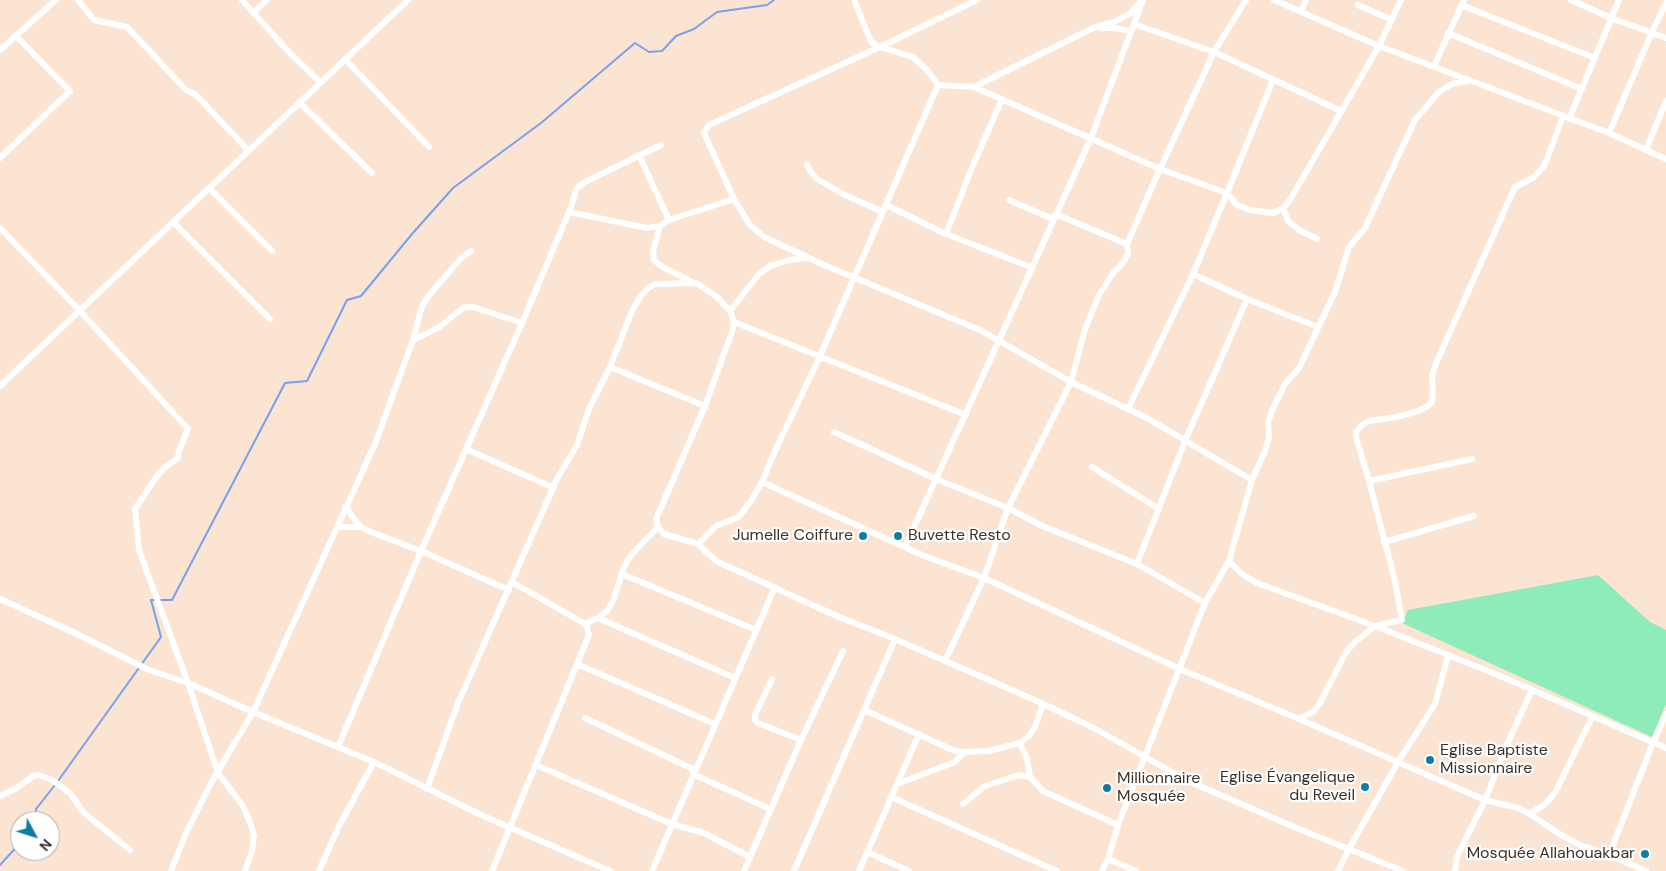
<!DOCTYPE html>
<html>
<head>
<meta charset="utf-8">
<style>
	body { margin:0 }
	#map { position:relative; width:1666px; height:871px; overflow:hidden; background:#fce4d2; font-family:"DM Sans",sans-serif }
	canvas { display:block }
	.north { position:absolute; left:10px; top:811px; width:50px; height:50px; box-sizing:border-box; background:#fff; border:1px solid #b1ada9; border-radius:50%; rotate:130deg; font-size:14px; font-weight:700; line-height:20px; text-align:center; color:#3d3229 }
	.north::after { content:''; display:block; margin:auto; width:18px; height:22px; background:#0f7ca5; clip-path:polygon(50% 0,100% 100%,50% 72%,0 100%) }
</style>
</head>
<body>
<div id="map">
<canvas width="1666" height="871"></canvas>
<div class="north">N</div>
</div>
<script>
const c = document.querySelector('canvas').getContext('2d');
c.lineJoin = 'round';
function fillPath(path, color) { c.fillStyle = color; c.fill(path, 'evenodd'); }
const poly = rows => new Path2D(rows.map(r => 'M' + r).join(''));
function strokePath(path, color, width, dash) { c.strokeStyle = color; c.lineWidth = width; c.lineCap = dash ? 'butt' : 'round'; c.setLineDash(dash || []); c.stroke(path); }
function label(font, color, halo, rows, align = 'center') {
  c.font = font + ' "DM Sans",sans-serif'; c.lineWidth = 4.5; c.setLineDash([]); c.textBaseline = 'middle'; c.strokeStyle = halo; c.fillStyle = color; for (const [text, x, y, turn = 0] of rows) {
    c.save(); c.translate(x, y); c.rotate((+turn || 0) * Math.PI / 180); c.textAlign = isNaN(turn) ? turn : align; if (halo) c.strokeText(text, 0, 0); c.fillText(text, 0, 0); c.restore();
  }
}
fillPath(poly([
	[1598,575,1650,622,1666,630,1666,704,1652,737,1402,623,1408,610]
]), '#8eecbb');
strokePath(poly([
	[58,781,161,637,151,600,172,600,285,383,307,381,347,300,361,296,412,234,453,188,541,123,635,43,649,52,662,51,676,36,694,29,717,12,767,5,774,0],
	[36,821,36,809,55,785],
	[0,865,20,843]
]), '#77a1f0', 2);
strokePath(poly([
	[78,0,94,20,127,27,186,90,195,94,248,150],
	[242,0,289,52,320,82],
	[977,0,880,47,709,125,704,133,734,199,750,225,764,237,824,265,980,330,1071,382,1147,418,1252,480,1229,561,1205,603,1118,825,1108,859,1102,871],
	[1274,0,1379,46,1609,133,1666,159],
	[1571,0,1611,18,1666,38],
	[855,2,871,42,880,47,913,57,927,70,938,85],
	[1358,5,1392,20],
	[1461,5,1595,58],
	[1301,11,1306,0],
	[254,12,267,0],
	[1134,24,1214,52,1341,111],
	[1102,28,1114,28,1131,31],
	[1448,33,1582,89],
	[0,50,56,0],
	[345,59,429,147],
	[1434,66,1464,0],
	[938,85,974,87,1160,169,1227,193,1273,80],
	[974,87,1093,28,1114,22,1131,13,1141,1],
	[299,102,372,173],
	[1569,119,1619,0],
	[1609,133,1652,32,1666,3],
	[1646,150,1666,101],
	[639,155,669,220],
	[0,158,70,91,16,36],
	[807,165,811,172,817,179,845,195,883,212],
	[209,188,272,251],
	[1009,200,1053,219],
	[886,205,946,234,1033,268],
	[1283,208,1288,221,1299,230,1317,239],
	[569,212,647,228,660,226,669,220,734,199],
	[1055,214,1127,244],
	[173,222,270,319],
	[660,226,653,251,654,260,661,266,694,283],
	[0,228,79,310,188,429,179,451,178,458,165,467,157,476,135,509,139,550,188,683,218,773,243,806,250,822,254,836,252,851,245,871],
	[946,234,971,170,1002,99],
	[1193,274,1247,299,1318,327],
	[730,311,759,274,770,266,789,260,807,258],
	[734,322,966,415],
	[413,340,438,328,463,308,468,307,473,307,522,323],
	[610,367,705,406],
	[0,386,408,0],
	[1128,409,1193,274,1227,193,1237,205,1250,210,1273,213,1283,208,1290,200,1379,46,1401,0],
	[834,432,936,479,1008,508,1040,525,1137,564,1205,603],
	[466,449,554,488],
	[1092,467,1159,509],
	[1252,480,1265,451,1269,438,1268,423,1271,413,1285,384,1299,368,1335,292,1349,247,1365,228,1415,120,1439,92,1452,84,1468,81],
	[1369,481,1472,459],
	[762,482,922,555,984,578,1180,669,1299,719,1485,800,1518,808,1530,814,1561,835,1580,845,1609,855,1646,871],
	[346,506,353,518,361,527,371,532,421,551,509,590],
	[337,527,361,527],
	[1384,542,1474,516],
	[698,544,716,561,839,617,895,639,1037,701,1094,728,1186,780,1294,827,1403,871],
	[905,547,1091,138,1143,0],
	[1229,561,1242,574,1257,583,1375,626,1498,675,1666,748],
	[1137,564,1185,441,1247,299],
	[622,574,756,630],
	[0,599,75,633,149,670,188,683,253,712,374,762,479,814,610,871],
	[598,618,735,678],
	[585,624,598,618,607,611,613,601,624,567,631,555,658,527],
	[945,661,984,578,1008,508,1071,382,1085,329,1099,295,1113,273,1123,263,1128,253,1127,244,1160,169,1214,52,1246,0],
	[577,664,715,724],
	[772,679,755,715,755,720,758,723,801,740],
	[864,710,955,751,964,752,989,751,1020,743,1029,736,1035,727,1043,704],
	[585,718,695,770],
	[1299,719,1313,712,1320,703,1346,652,1355,642,1375,626,1402,620,1395,581,1369,481,1356,437,1356,432,1362,425,1369,421,1397,417,1418,411,1428,406,1432,402,1433,392,1432,376,1436,363,1515,187,1533,178,1544,166,1563,117],
	[1020,743,1027,759,1030,777,1043,791,1118,825],
	[338,747,421,551,522,323,569,212,577,188,585,182,661,145],
	[536,765,672,824,704,833,750,857],
	[693,774,770,809],
	[897,784,955,762,964,752],
	[427,789,458,703,557,479,577,445,589,409,610,367,633,309,640,297,648,288,655,284,696,283,717,297,730,311,734,322,732,332,705,406,656,519,658,527,664,534,698,544,716,526,739,517,752,499,762,482,775,451,820,356,938,85],
	[0,796,17,788,33,776,38,775,52,780,70,793,83,812,130,850],
	[891,797,1057,871],
	[963,804,985,786,1019,775,1030,777],
	[1530,814,1545,804,1555,793,1592,717],
	[867,852,909,871],
	[1609,855,1653,743,1666,714],
	[1108,859,1136,871],
	[171,871,186,833,211,783,253,712,375,444,413,340,422,306,430,294,462,257,471,251],
	[319,871,340,824,374,762],
	[492,871,589,635,587,627,582,622,512,582],
	[652,871,775,587],
	[744,871,801,740,843,651],
	[794,871,895,639],
	[859,871,919,734],
	[1338,871,1349,849,1398,762,1435,704,1448,656],
	[1455,871,1457,857,1485,800,1507,744,1532,690]
]), '#fff', 6);
for (const [x, y, r, color] of [
	[863,536,5,"#0f7ca5"],
	[898,536,5,"#0f7ca5"],
	[1430,760,5,"#0f7ca5"],
	[1365,787,5,"#0f7ca5"],
	[1107,788,5,"#0f7ca5"],
	[1645,854,5,"#0f7ca5"]
]) { const dot = new Path2D(); dot.arc(x, y, r, 0, 2 * Math.PI); c.fillStyle = color; c.fill(dot); strokePath(dot, '#fff', 2); }
label('16px', '#3d3229', '#fff', [
	["Jumelle Coiffure",853,536],
	["Buvette Resto",908,536,"left"],
	["Eglise Baptiste",1440,751,"left"],
	["Missionnaire",1440,769,"left"],
	["Eglise Évangelique",1355,778],
	["du Reveil",1355,796],
	["Millionnaire",1117,779,"left"],
	["Mosquée",1117,797,"left"],
	["Mosquée Allahouakbar",1635,854]
], 'right');
</script>
</body>
</html>
